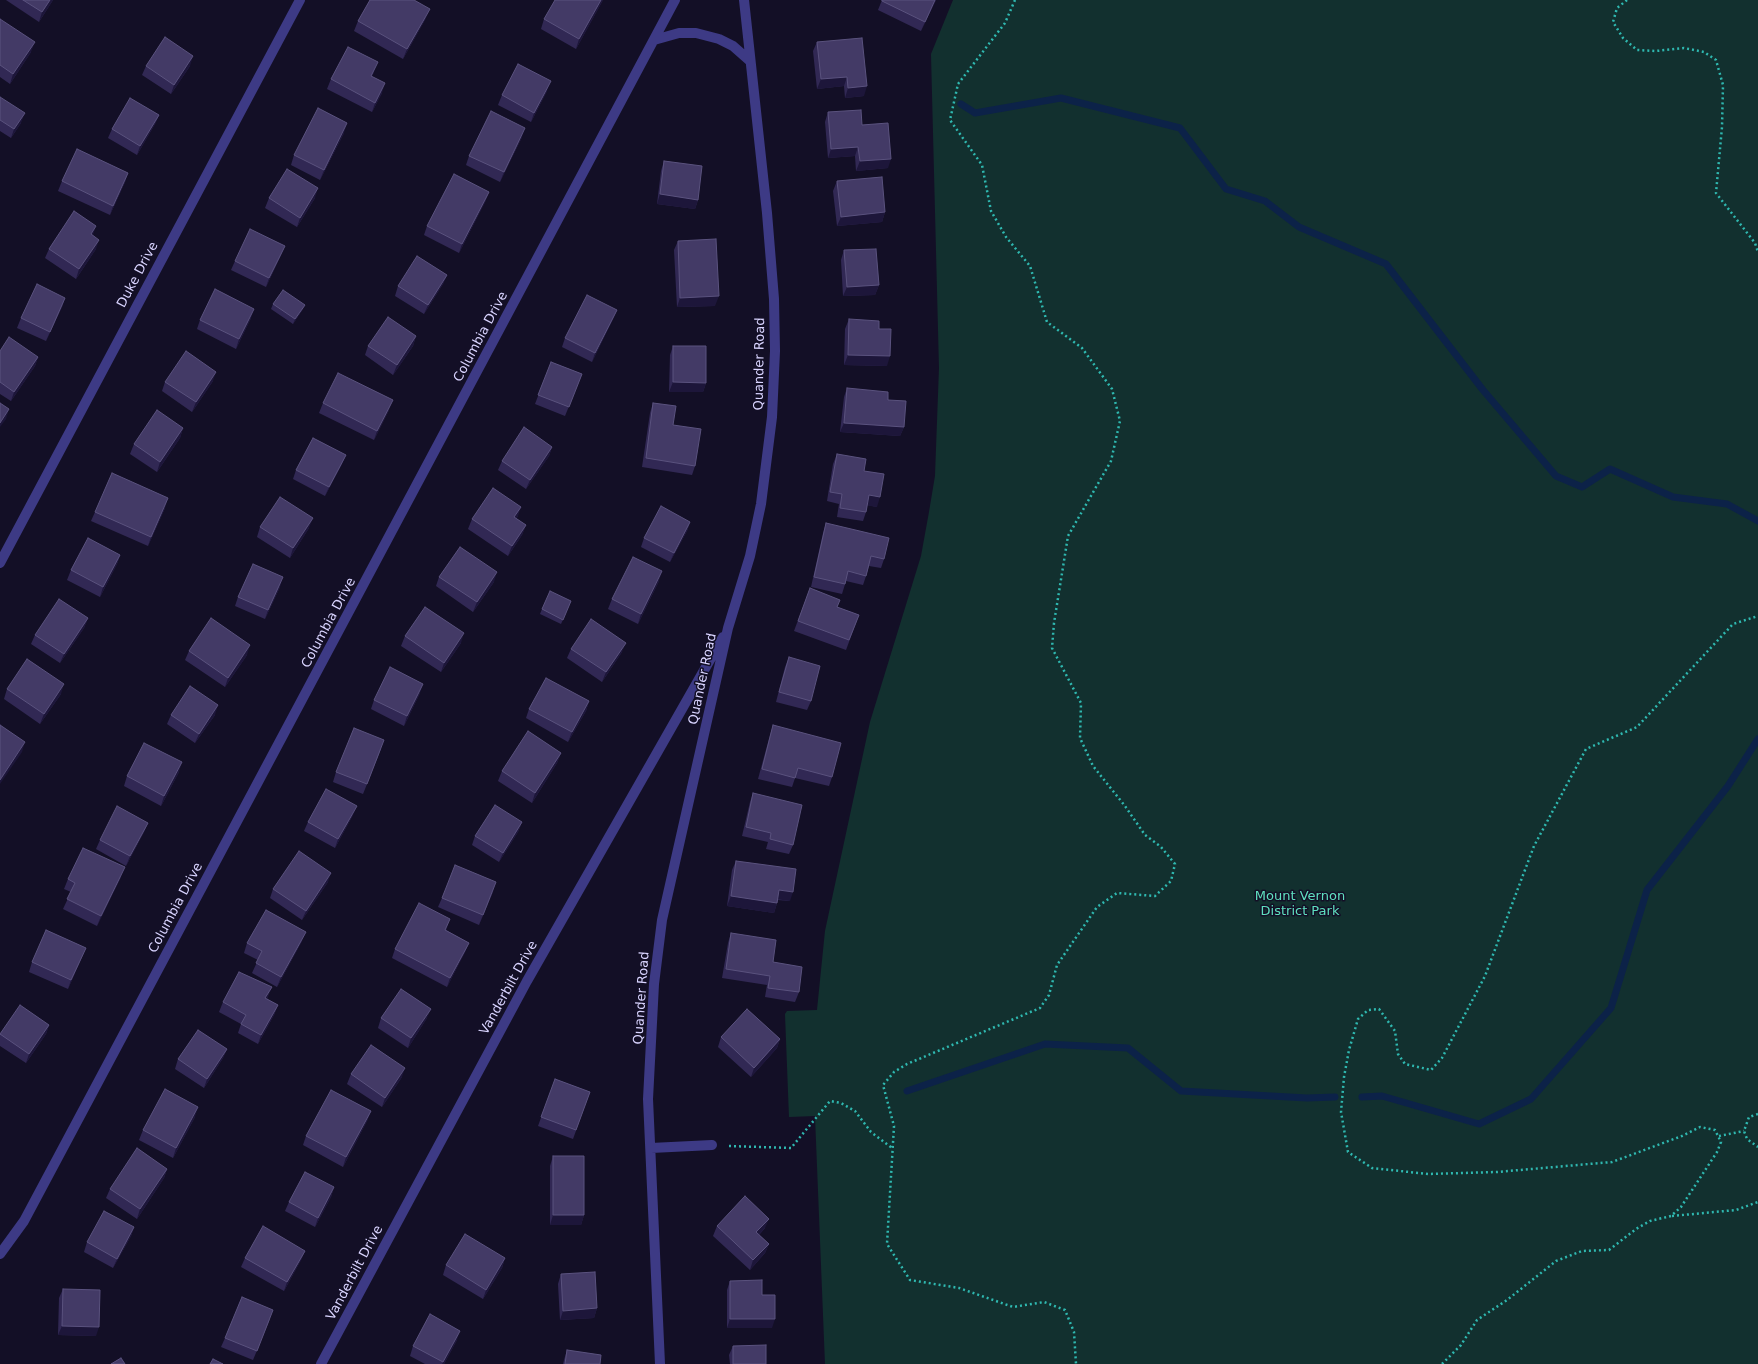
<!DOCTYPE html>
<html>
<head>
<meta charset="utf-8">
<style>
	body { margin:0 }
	canvas { display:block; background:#130f26 }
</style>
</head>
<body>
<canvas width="1758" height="1364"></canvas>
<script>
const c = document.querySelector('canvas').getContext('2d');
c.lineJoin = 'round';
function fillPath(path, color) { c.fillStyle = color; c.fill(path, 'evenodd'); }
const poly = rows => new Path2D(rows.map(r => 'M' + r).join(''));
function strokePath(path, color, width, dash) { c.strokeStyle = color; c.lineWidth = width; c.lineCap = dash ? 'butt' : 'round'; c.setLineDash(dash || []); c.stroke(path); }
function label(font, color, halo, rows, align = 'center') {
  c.font = font + ' "DejaVu Sans",sans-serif'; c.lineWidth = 3; c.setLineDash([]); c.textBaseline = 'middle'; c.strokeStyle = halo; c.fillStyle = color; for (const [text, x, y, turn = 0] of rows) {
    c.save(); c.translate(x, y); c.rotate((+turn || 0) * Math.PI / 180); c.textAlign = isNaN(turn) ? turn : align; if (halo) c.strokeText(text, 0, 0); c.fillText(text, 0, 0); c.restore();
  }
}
fillPath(poly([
	[953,0,1758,0,1758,1364,825,1364,815,1116,789,1117,785,1014,787,1011,817,1010,825,931,870,722,921,556,929,512,935,476,939,368,931,54]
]), '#12302f');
strokePath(poly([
	[961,104,975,113,1061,98,1180,128,1226,189,1265,201,1299,227,1386,264,1483,390,1556,476,1582,487,1610,469,1673,497,1727,504,1758,521],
	[907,1091,1045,1044,1128,1048,1181,1091,1307,1098,1335,1097],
	[1362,1097,1382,1096,1479,1124,1531,1099,1611,1008,1647,890,1728,786,1758,739]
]), '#0c2248', 7);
strokePath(poly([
	[1015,0,1005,23,958,84,950,120,982,165,991,211,1006,237,1030,266,1047,322,1082,348,1112,389,1120,421,1111,461,1068,536,1054,623,1052,648,1081,703,1080,738,1093,766,1125,806,1145,835,1161,847,1175,864,1171,881,1155,896,1117,893,1097,907,1057,965,1049,995,1040,1008,907,1064,894,1072,883,1085,894,1126,887,1244,910,1280,959,1288,1013,1307,1044,1302,1065,1310,1074,1332,1076,1364],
	[1627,0,1617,8,1613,22,1623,38,1637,50,1656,51,1684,48,1704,52,1716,60,1723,85,1722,127,1716,193,1755,243,1758,252],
	[1758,1114,1749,1117,1744,1131,1747,1139,1758,1147],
	[1719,1136,1744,1131],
	[729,1146,791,1148,830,1101,841,1103,855,1111,871,1132,892,1148],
	[1672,1216,1736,1210,1758,1202],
	[1442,1364,1461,1345,1477,1320,1507,1300,1556,1261,1582,1251,1609,1250,1636,1229,1650,1221,1671,1216,1681,1207,1717,1152,1721,1142,1715,1130,1700,1127,1682,1136,1612,1162,1497,1172,1428,1174,1372,1168,1348,1152,1341,1112,1344,1077,1349,1050,1358,1019,1368,1010,1379,1009,1395,1031,1398,1054,1405,1064,1431,1070,1442,1058,1485,976,1534,846,1586,749,1637,727,1733,624,1758,616]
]), '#2fb8b0', 2.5, [2, 3]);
strokePath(poly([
	[654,40,679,33,696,33,719,39,733,46,750,61],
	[0,563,300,0],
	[651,1148,712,1145],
	[0,1254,24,1221,675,0],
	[321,1364,527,981,723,637],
	[660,1364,648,1099,654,984,662,920,728,628,750,556,761,504,772,417,775,351,774,299,767,213,744,0]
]), '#3d3a85', 10);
fillPath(poly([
	[6,0,53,0,39,22],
	[603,0,576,49,541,29,544,19],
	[882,0,936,0,921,31,878,10],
	[426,18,403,59,354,31,358,21],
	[0,19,31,52,10,84,0,77],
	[817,42,864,96,845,98,844,86,817,89,813,51],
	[146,66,190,66,171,94,142,75],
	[374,72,372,76,382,93,372,112,327,89,331,79],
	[547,91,531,122,498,105,502,95],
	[0,97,21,123,11,138,0,131],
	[828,112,888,168,856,171,855,156,828,158,825,122],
	[159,115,155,124,137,155,108,138,112,129],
	[344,133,320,180,291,165,294,155],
	[522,137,500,182,466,165,469,156],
	[664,161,698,200,695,209,657,204,661,171],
	[128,173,125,182,110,215,58,191,62,181],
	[837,181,885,212,882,222,837,226,833,191],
	[489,192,485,202,459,253,424,235,427,226],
	[269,198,315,198,297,227,265,208],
	[93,235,96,249,76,279,45,258,49,249],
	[678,241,715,306,677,307,674,250],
	[285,246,281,255,266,287,231,270,235,261],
	[844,250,879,285,875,295,843,296,841,260],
	[447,275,443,284,424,314,395,296,398,286],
	[65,298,62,307,46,341,17,328,21,318],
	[273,304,305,305,303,309,293,324,271,309],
	[617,310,613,319,592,362,562,347,565,338],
	[251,318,236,349,197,329,200,320],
	[849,319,879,329,887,366,844,365,845,329],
	[416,336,413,346,393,375,365,355,368,346],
	[673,346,706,383,703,392,669,392,670,355],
	[0,351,38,357,35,366,11,401,0,394],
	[551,362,582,374,565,416,535,404],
	[213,381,192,412,162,391,165,382],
	[847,388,888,400,904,427,900,436,840,432,844,397],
	[323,403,389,410,374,440,319,413],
	[653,403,673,425,695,466,692,475,642,467,650,413],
	[183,428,180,438,157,472,130,454,134,444],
	[552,447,549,456,526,489,498,470,502,461],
	[837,454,864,471,877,507,867,505,866,512,863,521,837,517,839,504,827,501,833,464],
	[346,455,342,464,325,496,293,479,296,470],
	[165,508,148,546,91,521,95,512],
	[518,516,516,519,526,525,522,535,508,556,468,529,472,519],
	[690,522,687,531,670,562,641,547,644,538],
	[826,523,884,559,881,568,869,566,866,576,863,585,846,581,842,594,811,587,823,533],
	[260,527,309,528,290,558,257,537],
	[120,555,117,564,100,597,67,580,71,570],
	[439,577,494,582,473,612,436,586],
	[659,581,638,624,608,609,612,599],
	[280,587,265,619,235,606,238,597],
	[810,588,837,607,859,615,846,650,794,631],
	[571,601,561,624,540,614,542,609],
	[88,618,84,628,60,663,31,644,35,635],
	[405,636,461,643,441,672,401,646],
	[571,649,622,652,602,682,567,658],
	[189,651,247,655,225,687,185,660],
	[789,657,811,701,807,710,776,702,785,667],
	[7,689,61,694,40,724,4,699],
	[420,693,404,726,371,709,374,700],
	[589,701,586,711,568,742,526,718,529,709],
	[171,715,215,715,195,743,167,724],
	[773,725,832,777,829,786,795,778,792,787,758,779,770,735],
	[381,749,363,794,333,782,336,772],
	[561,753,557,763,532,803,498,781,502,771],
	[179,772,161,806,124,786,127,776],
	[753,793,793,845,789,854,766,849,768,842,742,836,750,802],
	[353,815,335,848,304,831,308,822],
	[522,822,518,832,499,862,472,845,475,836],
	[148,823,144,832,126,866,96,849,100,840],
	[736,861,790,901,778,900,774,913,727,906,732,870],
	[121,877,97,926,63,909,71,892,64,889,68,879],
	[328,882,302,920,270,898,273,889],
	[493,892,479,925,438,907,442,898],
	[447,928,446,930,469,943,465,952,447,987,392,958,395,949],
	[731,933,773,962,799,992,795,1002,765,997,767,985,722,978,728,943],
	[302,941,277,987,252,973,258,960,244,953,247,943],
	[86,948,82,957,68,989,29,972,32,962],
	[268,997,267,999,278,1005,274,1015,258,1044,238,1033,241,1024,219,1012,223,1002],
	[381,1018,427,1018,408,1048,378,1028],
	[49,1025,46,1034,26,1063,0,1046,0,1034],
	[721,1037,780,1039,777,1048,751,1077,718,1047],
	[227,1049,223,1058,204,1088,175,1069,178,1059],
	[351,1074,402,1077,382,1107,347,1084],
	[555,1079,590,1092,573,1139,538,1126],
	[371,1111,367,1121,343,1167,303,1145,306,1136],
	[195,1117,173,1158,139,1140,143,1130],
	[553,1156,584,1215,581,1225,550,1225,550,1166],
	[167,1169,164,1178,137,1219,106,1198,110,1189],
	[334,1187,331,1197,315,1227,285,1211,289,1202],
	[717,1226,765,1228,759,1235,769,1244,765,1253,750,1270,713,1236],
	[134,1227,131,1236,113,1268,84,1252,87,1242],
	[305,1251,301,1260,284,1291,241,1267,245,1258],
	[505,1258,502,1268,483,1299,443,1275,446,1265],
	[561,1274,597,1308,594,1318,560,1320,558,1284],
	[730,1281,772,1328,727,1328,727,1290],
	[63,1289,96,1336,58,1335,59,1298],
	[270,1319,253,1360,221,1347,225,1338],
	[457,1340,444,1364,425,1364,410,1356,413,1346],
	[733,1346,766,1364,730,1364,729,1355],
	[567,1350,600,1364,563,1364,564,1360]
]), '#312854');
fillPath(poly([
	[50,0,53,0,39,22,42,12],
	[601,0,603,0,576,49,579,39],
	[935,0,936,0,921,31,925,22],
	[430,9,426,18,403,59,407,49],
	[35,42,31,52,10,84,13,74],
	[193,56,190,66,171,94,174,85],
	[378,62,374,72,367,85,371,76],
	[847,77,844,86,817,89,821,79],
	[551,81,547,91,531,122,534,113],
	[385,83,382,93,372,112,375,103],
	[867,86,864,96,845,98,848,88],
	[25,113,21,123,11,138,14,129],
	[159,115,155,124,137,155,140,146],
	[347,123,344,133,320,180,324,170],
	[525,128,522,137,500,182,504,172],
	[858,147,855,156,828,158,831,149],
	[891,159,888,168,856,171,860,161],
	[128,173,125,182,110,215,113,206],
	[318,188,315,198,297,227,300,218],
	[489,192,485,202,459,253,462,244],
	[660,194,698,200,695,209,657,204],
	[885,212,882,222,837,226,841,217],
	[96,226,93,235,91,234],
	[99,240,96,249,76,279,79,269],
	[285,246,281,255,266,287,269,278],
	[447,275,443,284,424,314,428,305],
	[879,285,875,295,843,296,847,287],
	[719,296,715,306,677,307,680,298],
	[65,298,62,307,46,341,50,332],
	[305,305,303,309,293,324,295,319],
	[254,309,251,318,236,349,239,339],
	[617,310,613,319,592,362,595,353],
	[416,336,413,346,393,375,397,365],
	[848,355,890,356,887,366,844,365],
	[38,357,35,366,11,401,14,392],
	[216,372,213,381,192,412,196,402],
	[673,382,706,383,703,392,669,392],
	[393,400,389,410,374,440,377,431],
	[9,409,6,419,0,427,0,423],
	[844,423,904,427,900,436,840,432],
	[183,428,180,438,157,472,160,462],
	[552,447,549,456,526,489,530,480],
	[346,455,342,464,325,496,329,487],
	[869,495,880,497,877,507,865,505],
	[168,498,165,508,148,546,151,537],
	[521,507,518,516,511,527,514,517],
	[313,518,309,528,290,558,293,548],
	[690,522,687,531,670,562,674,553],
	[526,525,522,535,508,556,512,546],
	[120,555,117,564,100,597,103,587],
	[662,571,659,581,638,624,641,614],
	[497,572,494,582,473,612,477,602],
	[283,577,280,587,265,619,268,610],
	[88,618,84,628,60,663,64,654],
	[464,633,461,643,441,672,444,663],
	[626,643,622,652,602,682,606,672],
	[250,645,247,655,225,687,228,678],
	[64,684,61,694,40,724,44,714],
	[423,684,420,693,404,726,407,716],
	[589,701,586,711,568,742,572,732],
	[218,705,215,715,195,743,199,734],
	[25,742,22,752,0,784,0,780],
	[561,753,557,763,532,803,535,793],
	[182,762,179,772,161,806,164,796],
	[357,806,353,815,335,848,338,839],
	[522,822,518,832,499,862,503,853],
	[148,823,144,832,126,866,130,856],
	[125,867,121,877,97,926,101,916],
	[331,873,328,882,302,920,306,911],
	[496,882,493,892,479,925,483,915],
	[779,890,793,892,790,901,776,899],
	[731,896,777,903,774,913,727,906],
	[450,919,447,928,441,939,445,930],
	[306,932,302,941,277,987,281,977],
	[469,943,465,952,447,987,450,978],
	[86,948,82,957,68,989,71,980],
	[272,987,268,997,262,1008,265,998],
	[278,1005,274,1015,258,1044,261,1035],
	[431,1009,427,1018,408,1048,411,1038],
	[49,1025,46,1034,26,1063,29,1054],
	[780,1039,777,1048,751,1077,754,1068],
	[227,1049,223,1058,204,1088,207,1079],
	[405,1068,402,1077,382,1107,385,1098],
	[198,1107,195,1117,173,1158,176,1148],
	[371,1111,367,1121,343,1167,346,1157],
	[167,1169,164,1178,137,1219,140,1209],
	[334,1187,331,1197,315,1227,318,1218],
	[553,1215,584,1215,581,1225,550,1225],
	[769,1219,765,1228,753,1241,756,1232],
	[134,1227,131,1236,113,1268,117,1259],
	[769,1244,765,1253,750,1270,753,1260],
	[305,1251,301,1260,284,1291,287,1282],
	[505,1258,502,1268,483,1299,486,1290],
	[597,1308,594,1318,560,1320,563,1311],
	[730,1319,775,1319,772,1328,727,1328],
	[62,1326,99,1327,96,1336,58,1335],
	[460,1331,457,1340,444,1364,442,1364]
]), '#1d163a');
const building = poly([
	[23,0,50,0,42,12,23,0],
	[370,0,414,0,430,9,407,49,358,21,370,0],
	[555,0,601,0,579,39,544,19,555,0],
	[882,0,935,0,925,22,882,1,882,0],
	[0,19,35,42,13,74,0,65,0,19],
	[165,37,193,56,174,85,146,66,165,37],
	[862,38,867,86,848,88,847,77,821,79,817,42,862,38],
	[348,47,378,62,371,76,385,83,375,103,331,79,348,47],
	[518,64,551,81,534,113,502,95,518,64],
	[0,97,25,113,14,129,0,120,0,97],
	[130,98,159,115,140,146,112,129,130,98],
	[318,108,347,123,324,170,294,155,318,108],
	[861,110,862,125,888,123,891,159,860,161,858,147,831,149,828,112,861,110],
	[491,111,525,128,504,172,469,156,491,111],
	[77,149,128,173,113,206,62,181,77,149],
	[664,161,702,166,698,200,660,194,664,161],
	[287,169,318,188,300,218,269,198,287,169],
	[454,174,489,192,462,244,427,226,454,174],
	[882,177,885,212,841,217,837,181,882,177],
	[74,211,96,226,91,234,99,240,79,269,49,249,74,211],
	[250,229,285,246,269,278,235,261,250,229],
	[716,239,719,296,680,298,678,241,716,239],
	[876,249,879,285,847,287,844,250,876,249],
	[417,256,447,275,428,305,398,286,417,256],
	[37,284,65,298,50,332,21,318,37,284],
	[215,289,254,309,239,339,200,320,215,289],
	[283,290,305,305,295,319,273,304,283,290],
	[587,295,617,310,595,353,565,338,587,295],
	[388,317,416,336,397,365,368,346,388,317],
	[849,319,879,321,879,329,891,329,890,356,848,355,849,319],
	[9,337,38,357,14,392,0,382,0,351,9,337],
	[673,346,706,346,706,383,673,382,673,346],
	[186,351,216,372,196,402,165,382,186,351],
	[551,362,582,374,569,407,538,395,551,362],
	[338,373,393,400,377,431,323,403,338,373],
	[847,388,888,392,888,400,906,401,904,427,844,423,847,388],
	[0,403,9,409,0,423,0,403],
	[653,403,676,406,673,425,701,429,695,466,646,458,653,403],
	[157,410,183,428,160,462,134,444,157,410],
	[524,427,552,447,530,480,502,461,524,427],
	[313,438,346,455,329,487,296,470,313,438],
	[837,454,866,459,864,471,884,474,880,497,869,495,866,512,840,508,842,494,830,492,837,454],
	[112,473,168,498,151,537,95,512,112,473],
	[493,488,521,507,514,517,526,525,512,546,472,519,493,488],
	[280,497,313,518,293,548,260,527,280,497],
	[661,506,690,522,674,553,644,538,661,506],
	[826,523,889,538,884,559,871,556,866,576,848,571,845,584,814,577,826,523],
	[88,538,120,555,103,587,71,570,88,538],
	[460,547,497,572,477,602,439,577,460,547],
	[633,557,662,571,641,614,612,599,633,557],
	[253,564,283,577,268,610,238,597,253,564],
	[810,588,840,600,837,607,859,615,849,640,798,621,810,588],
	[550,591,571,601,563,620,542,609,550,591],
	[59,599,88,618,64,654,35,635,59,599],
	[425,607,464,633,444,663,405,636,425,607],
	[211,618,250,645,228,678,189,651,211,618],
	[591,619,626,643,606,672,571,649,591,619],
	[789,657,820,666,811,701,779,692,789,657],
	[27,659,64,684,44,714,7,689,27,659],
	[390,667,423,684,407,716,374,700,390,667],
	[546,678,589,701,572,732,529,709,546,678],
	[190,686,218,705,199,734,171,715,190,686],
	[0,725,25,742,0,780,0,725],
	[773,725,841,743,832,777,798,768,795,778,762,769,773,725],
	[354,728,384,740,367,784,336,772,354,728],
	[528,731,561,753,535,793,502,771,528,731],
	[144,743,182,762,164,796,127,776,144,743],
	[326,789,357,806,338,839,308,822,326,789],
	[753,793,802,805,793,845,770,839,771,833,746,827,753,793],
	[495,805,522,822,503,853,475,836,495,805],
	[117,806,148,823,130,856,100,840,117,806],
	[83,848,125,867,101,916,67,899,75,883,68,879,83,848],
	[299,851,331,873,306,911,273,889,299,851],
	[736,861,796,869,793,892,779,890,777,903,731,896,736,861],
	[455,865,496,882,483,915,442,898,455,865],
	[419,903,450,919,445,930,469,943,450,978,395,949,419,903],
	[266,910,306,932,281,977,256,963,262,951,247,943,266,910],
	[46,930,86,948,71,980,32,962,46,930],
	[731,933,776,940,773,962,802,967,799,992,768,988,770,976,726,969,731,933],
	[239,972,272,987,265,998,278,1005,261,1035,241,1024,246,1015,223,1002,239,972],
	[401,989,431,1009,411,1038,381,1018,401,989],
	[20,1005,49,1025,29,1054,0,1034,20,1005],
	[747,1009,780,1039,754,1068,721,1037,747,1009],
	[198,1030,227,1049,207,1079,178,1059,198,1030],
	[371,1045,405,1068,385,1098,351,1074,371,1045],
	[555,1079,590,1092,576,1130,541,1117,555,1079],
	[165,1089,198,1107,176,1148,143,1130,165,1089],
	[331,1090,371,1111,346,1157,306,1136,331,1090],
	[137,1148,167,1169,140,1209,110,1189,137,1148],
	[553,1156,584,1156,584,1215,553,1215,553,1156],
	[305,1172,334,1187,318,1218,289,1202,305,1172],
	[745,1196,769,1219,756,1232,769,1244,753,1260,717,1226,745,1196],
	[104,1211,134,1227,117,1259,87,1242,104,1211],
	[263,1226,305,1251,287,1282,245,1258,263,1226],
	[465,1234,505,1258,486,1290,446,1265,465,1234],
	[595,1272,597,1308,563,1311,561,1274,595,1272],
	[762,1280,762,1295,775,1295,775,1319,730,1319,730,1281,762,1280],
	[63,1289,100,1290,99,1327,62,1326,63,1289],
	[242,1297,273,1310,257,1351,225,1338,242,1297],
	[430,1314,460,1331,443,1362,413,1346,430,1314],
	[766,1345,766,1364,733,1364,733,1346,766,1345],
	[567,1350,601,1355,600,1364,565,1364,567,1350],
	[121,1358,125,1364,111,1364,121,1358],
	[213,1359,223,1364,210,1364,213,1359]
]);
fillPath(building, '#433a66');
strokePath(building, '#5a527e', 1);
label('13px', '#d9d4ff', '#130f26', [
	["Duke Drive",138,275,-62],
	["Columbia Drive",481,337,-62],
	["Quander Road",760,364,-89],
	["Columbia Drive",329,623,-62],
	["Quander Road",703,679,-78],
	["Columbia Drive",176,908,-62],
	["Vanderbilt Drive",509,988,-61],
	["Quander Road",642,998,-86],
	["Vanderbilt Drive",355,1273,-62]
]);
label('13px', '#5fe0c0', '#130f26', [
	["Mount Vernon",1300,897],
	["District Park",1300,912]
]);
</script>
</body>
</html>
